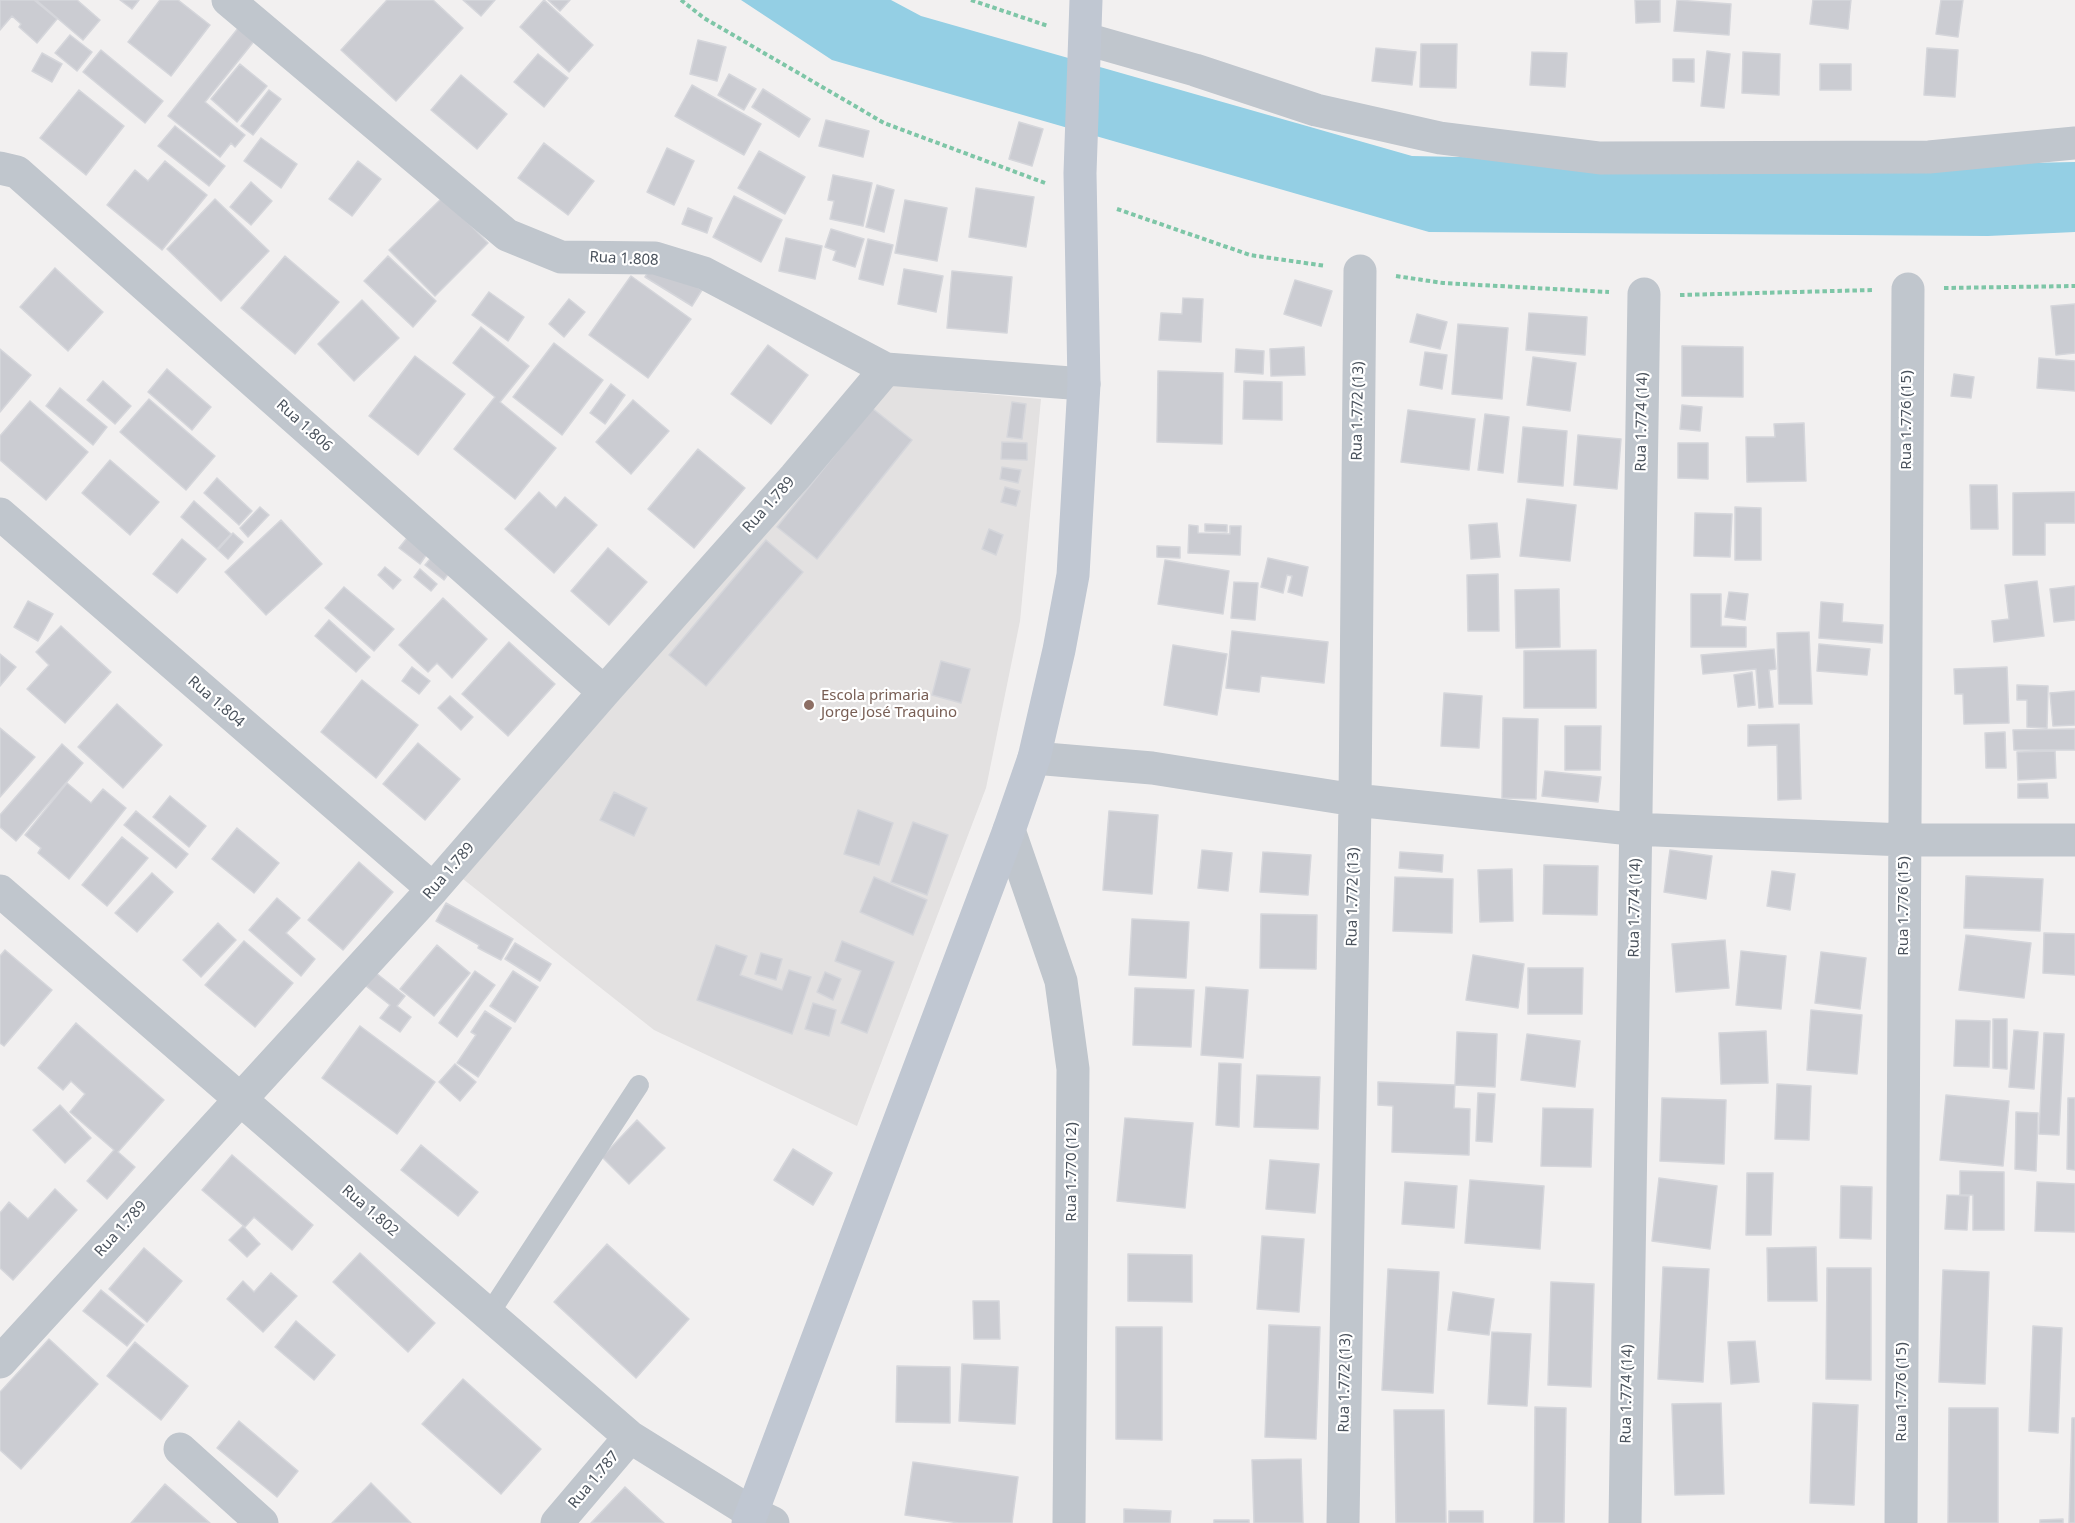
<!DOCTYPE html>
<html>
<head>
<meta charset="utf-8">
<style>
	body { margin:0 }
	canvas { display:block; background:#f2f0f0 }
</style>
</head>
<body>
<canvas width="2075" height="1523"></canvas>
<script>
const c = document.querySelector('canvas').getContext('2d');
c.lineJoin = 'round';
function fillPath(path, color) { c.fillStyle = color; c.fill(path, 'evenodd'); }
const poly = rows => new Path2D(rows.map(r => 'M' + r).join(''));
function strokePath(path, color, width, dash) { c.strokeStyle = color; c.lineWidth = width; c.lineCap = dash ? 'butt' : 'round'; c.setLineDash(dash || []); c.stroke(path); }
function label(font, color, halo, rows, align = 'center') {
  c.font = font + ' "Noto Sans",sans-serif'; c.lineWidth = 4.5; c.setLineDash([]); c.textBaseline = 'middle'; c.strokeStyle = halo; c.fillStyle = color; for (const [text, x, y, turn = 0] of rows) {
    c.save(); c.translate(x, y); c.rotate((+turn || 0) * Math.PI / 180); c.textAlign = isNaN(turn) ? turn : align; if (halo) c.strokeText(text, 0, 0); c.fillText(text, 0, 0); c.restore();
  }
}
fillPath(poly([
	[891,385,1041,399,1020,621,986,788,857,1126,654,1030,463,879]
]), '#e3e1e1');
fillPath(poly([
	[741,0,891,0,921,16,1412,156,1880,166,2075,162,2075,232,1988,236,1429,232,832,60]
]), '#94cfe4');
const building = poly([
	[0,0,34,0,57,19,37,43,19,27,21,24,12,16,0,30,0,0],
	[36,0,77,0,100,20,83,40,36,0],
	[120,0,139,0,132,9,120,0],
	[160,0,178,0,210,25,171,76,128,42,160,0],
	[387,0,433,0,463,28,396,101,341,50,387,0],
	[463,0,495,0,481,16,463,0],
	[544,0,593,45,569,72,520,27,544,0],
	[548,0,570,0,560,11,548,0],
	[1635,0,1660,0,1660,22,1636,23,1635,0],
	[1677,0,1731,4,1729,35,1674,31,1677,0],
	[1813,0,1851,0,1848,29,1810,24,1813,0],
	[1941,0,1963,0,1958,37,1936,34,1941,0],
	[239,27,255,40,205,102,245,135,235,147,231,143,220,157,168,116,239,27],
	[70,35,92,52,77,71,55,53,70,35],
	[698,40,726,47,717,81,690,74,698,40],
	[1421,44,1457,44,1456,88,1420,87,1421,44],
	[1376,48,1416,52,1412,85,1372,81,1376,48],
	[1927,48,1958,50,1955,97,1924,95,1927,48],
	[101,50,163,101,145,123,83,72,101,50],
	[1707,51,1730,54,1724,108,1701,106,1707,51],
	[1532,52,1567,53,1565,87,1530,85,1532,52],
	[1743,52,1780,54,1779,95,1742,93,1743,52],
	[42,53,62,64,52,82,32,71,42,53],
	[538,54,568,78,544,107,514,82,538,54],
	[1673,59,1694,59,1694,82,1673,81,1673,59],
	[240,64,267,86,237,122,211,99,240,64],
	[1820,64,1851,64,1851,90,1820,90,1820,64],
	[729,74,756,89,744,110,718,95,729,74],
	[461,75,507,114,477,149,431,110,461,75],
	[692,85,761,124,744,155,675,116,692,85],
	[763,89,810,119,799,137,752,107,763,89],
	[79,90,124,126,86,175,40,138,79,90],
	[269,90,281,99,253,135,241,126,269,90],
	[826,120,869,131,863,157,819,146,826,120],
	[1019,122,1043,129,1032,166,1009,159,1019,122],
	[175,126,225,166,209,186,158,146,175,126],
	[261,138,297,164,281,188,244,161,261,138],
	[544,143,594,181,568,215,518,178,544,143],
	[667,148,694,161,674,205,647,192,667,148],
	[759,151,805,177,785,214,738,188,759,151],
	[165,161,207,195,162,250,107,205,135,170,148,181,165,161],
	[358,161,381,179,352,216,329,199,358,161],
	[833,175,872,183,863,226,830,219,834,201,828,200,833,175],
	[251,182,272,201,251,225,230,207,251,182],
	[877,185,894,190,884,232,866,227,877,185],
	[976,188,1034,197,1026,247,969,237,976,188],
	[734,196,782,220,761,262,713,237,734,196],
	[443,197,488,243,435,296,389,250,443,197],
	[215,199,269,251,221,301,167,249,215,199],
	[905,200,947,208,937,261,895,253,905,200],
	[688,208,712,218,707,233,682,224,688,208],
	[831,229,864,239,855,267,833,260,836,251,825,247,831,229],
	[786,238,822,246,815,279,779,271,786,238],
	[868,239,893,245,883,285,859,279,868,239],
	[285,256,339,302,295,354,241,308,285,256],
	[388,256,436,301,413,327,364,281,388,256],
	[655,261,702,290,692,306,645,277,655,261],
	[55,268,103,312,68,351,20,307,55,268],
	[904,269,943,276,936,312,898,304,904,269],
	[952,271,1012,277,1007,333,947,328,952,271],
	[631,276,691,319,648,378,589,335,631,276],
	[1295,280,1332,291,1321,326,1284,314,1295,280],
	[489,292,524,317,508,341,472,315,489,292],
	[1183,298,1203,299,1201,342,1159,340,1161,313,1182,314,1183,298],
	[569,299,585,312,564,337,549,324,569,299],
	[362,300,399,338,354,381,318,344,362,300],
	[2075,304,2075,353,2056,355,2051,306,2075,304],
	[1529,313,1587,317,1585,355,1526,350,1529,313],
	[1417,314,1447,322,1440,349,1410,342,1417,314],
	[1458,324,1508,328,1502,399,1452,394,1458,324],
	[481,327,529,366,500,402,556,448,515,499,454,449,495,397,453,363,481,327],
	[554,343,603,380,562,435,513,397,554,343],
	[768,345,808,375,771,424,731,394,768,345],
	[1682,346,1743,347,1743,397,1682,396,1682,346],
	[1304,347,1305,375,1271,376,1270,349,1304,347],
	[0,349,31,375,0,412,0,349],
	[1236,349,1264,351,1263,374,1235,372,1236,349],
	[1425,352,1447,355,1442,389,1420,385,1425,352],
	[415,356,465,394,418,455,369,416,415,356],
	[1533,357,1576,363,1570,411,1527,405,1533,357],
	[2039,358,2075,361,2075,391,2037,388,2039,358],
	[167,369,211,407,192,430,148,392,167,369],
	[1158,371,1223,373,1222,444,1157,442,1158,371],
	[1954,374,1974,377,1971,398,1951,396,1954,374],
	[103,381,131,406,115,424,87,400,103,381],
	[1244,381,1282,382,1282,420,1243,419,1244,381],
	[611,384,625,395,605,424,590,413,611,384],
	[60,388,107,427,93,445,46,406,60,388],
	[149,399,215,456,186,490,120,432,149,399],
	[633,400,669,431,631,474,596,442,633,400],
	[30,401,88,452,46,500,0,460,0,436,30,401],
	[1012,402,1026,404,1022,439,1007,437,1012,402],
	[1682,405,1702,407,1700,431,1680,429,1682,405],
	[872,408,912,440,817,559,777,527,872,408],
	[1408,410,1475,419,1469,470,1401,462,1408,410],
	[1485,414,1509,417,1503,473,1478,470,1485,414],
	[1804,423,1806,481,1747,482,1746,437,1775,437,1774,424,1804,423],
	[1523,427,1567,431,1563,486,1518,482,1523,427],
	[1578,435,1621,439,1617,489,1574,485,1578,435],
	[1002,442,1027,443,1027,460,1001,459,1002,442],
	[1678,443,1708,443,1708,479,1678,478,1678,443],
	[698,449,745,488,694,548,648,509,698,449],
	[110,460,159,502,130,535,82,493,110,460],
	[1002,467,1021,470,1018,483,1000,479,1002,467],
	[217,478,252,511,239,525,204,493,217,478],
	[1970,485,1997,485,1998,529,1971,529,1970,485],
	[1005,487,1020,491,1016,506,1001,502,1005,487],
	[539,492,556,508,565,497,597,525,554,573,505,529,539,492],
	[2075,492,2075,523,2045,523,2045,555,2013,555,2013,493,2075,492],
	[1527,499,1576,505,1570,561,1520,556,1527,499],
	[194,501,231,534,217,549,181,517,194,501],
	[260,507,269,515,248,537,240,528,260,507],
	[1735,507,1761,508,1761,560,1735,560,1735,507],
	[1695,513,1732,514,1730,557,1694,556,1695,513],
	[281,520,322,564,266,615,225,572,281,520],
	[1497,523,1500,557,1471,559,1469,525,1497,523],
	[1205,524,1227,525,1227,532,1205,531,1205,524],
	[1189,525,1198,526,1198,533,1230,534,1230,526,1241,526,1240,555,1188,553,1189,525],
	[989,529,1003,535,996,555,982,549,989,529],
	[233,533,243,542,228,559,218,550,233,533],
	[411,533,431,548,420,564,399,548,411,533],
	[182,539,206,559,177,593,153,574,182,539],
	[766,540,803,572,706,686,669,655,766,540],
	[1157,546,1180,547,1180,558,1157,557,1157,546],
	[608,548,647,582,609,625,571,591,608,548],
	[435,553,453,567,444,580,425,565,435,553],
	[1268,558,1308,567,1302,596,1288,592,1292,576,1287,575,1283,593,1261,587,1268,558],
	[1165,560,1229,571,1223,614,1158,604,1165,560],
	[385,567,401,580,393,589,378,575,385,567],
	[420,569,437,584,431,591,414,577,420,569],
	[1498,574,1499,631,1468,631,1467,575,1498,574],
	[2037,581,2044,636,1994,642,1992,621,2009,619,2005,585,2037,581],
	[1234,582,1258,583,1255,620,1231,618,1234,582],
	[2075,586,2075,620,2054,622,2050,589,2075,586],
	[344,587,394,629,374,651,325,608,344,587],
	[1559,589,1560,647,1516,648,1515,590,1559,589],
	[1729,592,1748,594,1745,620,1725,617,1729,592],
	[1691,594,1721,594,1721,626,1746,627,1746,647,1691,647,1691,594],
	[443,598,487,639,452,678,437,663,428,672,399,645,443,598],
	[28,601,53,614,38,641,14,627,28,601],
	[1821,602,1843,604,1842,622,1883,625,1882,643,1819,638,1821,602],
	[329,620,370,657,356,672,315,636,329,620],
	[61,626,111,672,65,723,27,689,49,665,36,652,61,626],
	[1232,631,1328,642,1324,683,1261,676,1259,692,1226,688,1232,631],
	[1809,632,1812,704,1779,704,1777,633,1809,632],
	[509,642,555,684,508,736,462,694,509,642],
	[1819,644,1870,649,1867,675,1817,671,1819,644],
	[1173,645,1227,654,1217,715,1164,705,1173,645],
	[1774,649,1776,669,1769,670,1773,707,1759,708,1756,669,1703,674,1701,655,1774,649],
	[1596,650,1596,708,1524,708,1524,651,1596,650],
	[0,654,16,667,0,686,0,654],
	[941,661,970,669,961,703,932,695,941,661],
	[412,667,430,681,419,694,402,681,412,667],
	[2007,667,2009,723,1964,724,1963,694,1955,694,1954,669,2007,667],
	[1752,672,1755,705,1738,707,1734,675,1752,672],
	[362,680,418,725,376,778,321,732,362,680],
	[2017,685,2048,686,2047,728,2027,727,2027,700,2017,700,2017,685],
	[2075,691,2075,725,2053,726,2050,693,2075,691],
	[1444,693,1482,696,1479,748,1441,746,1444,693],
	[450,696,473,717,461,730,438,708,450,696],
	[117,704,162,745,123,788,78,747,117,704],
	[1503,718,1538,719,1536,799,1502,798,1503,718],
	[1799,724,1801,799,1778,800,1777,745,1748,746,1748,725,1799,724],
	[1565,726,1601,726,1600,770,1565,770,1565,726],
	[0,728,35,757,0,797,0,728],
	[2075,729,2075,750,2014,750,2013,730,2075,729],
	[2005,732,2006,768,1986,768,1985,733,2005,732],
	[418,743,460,779,425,820,383,784,418,743],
	[62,744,83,763,16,841,0,827,0,815,62,744],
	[2055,751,2056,778,2018,780,2017,752,2055,751],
	[1545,771,1601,777,1598,802,1542,796,1545,771],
	[67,783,91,803,103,789,126,808,69,879,38,853,41,848,25,835,67,783],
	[2047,783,2048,798,2018,798,2018,784,2047,783],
	[614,792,647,808,634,836,600,820,614,792],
	[170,796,206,826,189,847,153,817,170,796],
	[858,810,893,823,879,865,844,854,858,810],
	[136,811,188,854,176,868,124,825,136,811],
	[1109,811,1158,815,1152,894,1103,890,1109,811],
	[913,822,948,835,927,895,891,882,913,822],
	[237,828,279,863,254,893,212,859,237,828],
	[122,837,148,858,107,906,82,885,122,837],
	[1202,850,1232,853,1228,891,1198,888,1202,850],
	[1670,850,1712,856,1706,899,1664,892,1670,850],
	[1263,852,1311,855,1308,895,1260,892,1263,852],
	[1400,852,1443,855,1442,872,1399,868,1400,852],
	[359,862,393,892,343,950,308,920,359,862],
	[1544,865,1598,866,1597,915,1543,914,1544,865],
	[1512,869,1513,921,1480,922,1478,870,1512,869],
	[1772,871,1795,874,1790,910,1767,906,1772,871],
	[152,873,173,892,137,932,115,913,152,873],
	[1966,876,2043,879,2040,931,1964,928,1966,876],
	[874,877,927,900,913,935,860,912,874,877],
	[1395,877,1453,879,1452,933,1393,931,1395,877],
	[277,898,300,918,286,933,315,959,301,976,249,930,277,898],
	[446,903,513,939,501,960,478,948,479,945,436,921,446,903],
	[1261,914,1317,915,1316,969,1260,968,1261,914],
	[1132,919,1189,922,1186,978,1129,975,1132,919],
	[218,923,236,940,201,977,183,960,218,923],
	[2044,933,2075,934,2075,975,2043,973,2044,933],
	[1966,935,2031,943,2024,998,1959,990,1966,935],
	[1725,940,1729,988,1676,992,1672,944,1725,940],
	[244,941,293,983,255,1027,205,985,244,941],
	[842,941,894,962,867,1033,841,1023,861,971,835,961,842,941],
	[515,943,551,964,540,981,505,959,515,943],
	[437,945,470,973,434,1016,400,989,437,945],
	[716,945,747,956,740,975,782,990,789,970,811,977,792,1034,697,1000,716,945],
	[5,950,52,990,4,1046,0,1043,0,956,5,950],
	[1741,951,1786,956,1781,1009,1736,1005,1741,951],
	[1821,952,1866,958,1860,1009,1815,1003,1821,952],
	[761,953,782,959,776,980,755,974,761,953],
	[1473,955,1524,964,1518,1008,1466,1000,1473,955],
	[1528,968,1583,968,1582,1014,1528,1014,1528,968],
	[475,971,495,985,457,1037,439,1023,475,971],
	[513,971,538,987,515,1022,490,1006,513,971],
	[825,972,841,979,833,1000,817,992,825,972],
	[376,973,405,996,397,1006,411,1017,400,1032,380,1018,390,1005,366,986,376,973],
	[1206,987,1248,990,1243,1058,1201,1055,1206,987],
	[1135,988,1194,990,1191,1047,1133,1045,1135,988],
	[813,1003,836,1010,829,1036,805,1029,813,1003],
	[1811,1010,1862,1015,1857,1074,1807,1070,1811,1010],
	[485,1011,511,1028,478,1077,457,1063,476,1035,471,1032,485,1011],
	[1993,1019,2007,1019,2007,1069,1993,1068,1993,1019],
	[1956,1020,1990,1021,1989,1067,1954,1066,1956,1020],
	[76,1023,164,1100,118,1152,135,1167,107,1199,87,1181,114,1150,70,1112,85,1094,71,1081,63,1090,38,1068,76,1023],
	[360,1026,435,1082,397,1134,322,1078,360,1026],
	[2014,1030,2038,1032,2034,1089,2009,1087,2014,1030],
	[1766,1031,1768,1083,1721,1084,1719,1033,1766,1031],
	[1457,1032,1497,1034,1495,1087,1455,1085,1457,1032],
	[2044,1033,2064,1034,2059,1135,2039,1134,2044,1033],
	[1527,1034,1580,1041,1575,1087,1521,1080,1527,1034],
	[1219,1063,1241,1064,1239,1127,1216,1125,1219,1063],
	[455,1064,476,1082,460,1101,439,1082,455,1064],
	[1257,1075,1320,1077,1318,1129,1254,1127,1257,1075],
	[1378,1082,1455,1085,1454,1108,1470,1109,1469,1155,1392,1152,1393,1106,1378,1105,1378,1082],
	[1777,1084,1811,1086,1809,1140,1775,1139,1777,1084],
	[1478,1093,1495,1094,1492,1142,1476,1141,1478,1093],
	[1946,1095,2009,1101,2003,1166,1940,1160,1946,1095],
	[1662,1098,1726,1100,1724,1164,1660,1161,1662,1098],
	[2068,1098,2075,1098,2075,1170,2067,1169,2068,1098],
	[60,1105,91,1138,65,1163,33,1130,60,1105],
	[1543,1108,1593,1109,1591,1167,1541,1166,1543,1108],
	[2016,1112,2038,1113,2036,1171,2015,1169,2016,1112],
	[1125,1118,1193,1123,1185,1208,1117,1201,1125,1118],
	[637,1120,665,1148,629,1184,602,1157,637,1120],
	[421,1145,478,1192,458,1216,401,1170,421,1145],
	[793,1149,832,1173,813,1205,774,1180,793,1149],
	[232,1155,313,1225,292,1250,254,1217,245,1227,202,1190,232,1155],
	[1270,1160,1319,1164,1315,1213,1266,1209,1270,1160],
	[1960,1171,2004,1172,2004,1230,1973,1230,1973,1195,1960,1195,1960,1171],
	[1747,1173,1773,1173,1771,1235,1746,1235,1747,1173],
	[1659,1178,1717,1186,1710,1249,1652,1241,1659,1178],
	[1470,1180,1544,1186,1540,1249,1465,1243,1470,1180],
	[1405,1182,1457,1186,1454,1228,1402,1224,1405,1182],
	[2037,1182,2075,1184,2075,1232,2035,1231,2037,1182],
	[1841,1186,1872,1187,1871,1239,1840,1238,1841,1186],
	[55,1189,77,1210,13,1280,0,1268,0,1213,9,1202,28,1219,55,1189],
	[1947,1195,1969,1196,1967,1230,1945,1229,1947,1195],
	[243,1226,260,1244,247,1257,229,1240,243,1226],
	[1262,1236,1304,1239,1299,1312,1257,1309,1262,1236],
	[607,1244,689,1319,636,1378,554,1302,607,1244],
	[1816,1247,1817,1301,1768,1301,1767,1248,1816,1247],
	[144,1248,182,1281,147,1322,109,1289,144,1248],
	[360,1253,435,1323,408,1352,333,1282,360,1253],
	[1128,1254,1192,1255,1192,1302,1128,1301,1128,1254],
	[1663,1267,1709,1269,1703,1382,1658,1379,1663,1267],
	[1827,1268,1871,1268,1871,1380,1826,1379,1827,1268],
	[1388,1269,1439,1272,1433,1393,1382,1390,1388,1269],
	[1943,1270,1989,1272,1985,1384,1939,1382,1943,1270],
	[271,1273,297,1296,263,1332,227,1299,243,1281,254,1292,271,1273],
	[1551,1282,1594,1284,1591,1387,1548,1385,1551,1282],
	[101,1290,144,1325,127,1346,83,1311,101,1290],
	[1453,1292,1494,1299,1489,1335,1448,1330,1453,1292],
	[973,1301,999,1301,1000,1339,974,1339,973,1301],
	[296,1321,335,1355,314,1380,275,1347,296,1321],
	[1269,1325,1320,1327,1316,1439,1265,1437,1269,1325],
	[2033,1326,2062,1328,2058,1433,2029,1431,2033,1326],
	[1116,1327,1162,1327,1162,1440,1116,1439,1116,1327],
	[1492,1332,1531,1334,1527,1406,1488,1404,1492,1332],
	[49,1339,98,1384,21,1469,0,1450,0,1392,49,1339],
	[1755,1341,1759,1382,1731,1384,1728,1342,1755,1341],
	[135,1342,188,1386,161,1420,107,1376,135,1342],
	[962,1364,1018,1367,1015,1424,959,1421,962,1364],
	[897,1366,950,1367,950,1423,896,1422,897,1366],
	[463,1379,541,1449,501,1494,422,1424,463,1379],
	[1721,1403,1724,1494,1675,1495,1672,1404,1721,1403],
	[1813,1403,1858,1405,1854,1505,1810,1503,1813,1403],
	[1535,1407,1566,1408,1564,1523,1534,1523,1535,1407],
	[1949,1408,1998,1408,1998,1523,1948,1523,1949,1408],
	[1394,1410,1444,1410,1446,1523,1396,1523,1394,1410],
	[2072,1418,2075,1418,2075,1523,2069,1523,2072,1418],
	[239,1421,298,1471,277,1497,217,1448,239,1421],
	[1301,1459,1303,1523,1254,1523,1252,1460,1301,1459],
	[913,1462,1018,1477,1012,1523,959,1523,905,1515,913,1462],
	[371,1483,411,1523,332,1523,371,1483],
	[165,1484,210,1523,131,1523,165,1484],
	[625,1487,664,1523,591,1523,625,1487],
	[1124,1509,1171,1511,1170,1523,1124,1523,1124,1509],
	[1449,1511,1483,1511,1483,1523,1449,1523,1449,1511],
	[2063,1519,2063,1523,2040,1523,2040,1520,2063,1519],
	[1214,1520,1249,1520,1249,1523,1214,1523,1214,1520]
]);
fillPath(building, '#cbccd2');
strokePath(building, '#d5d6db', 1.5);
strokePath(poly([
	[681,0,704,18,884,123,1045,183],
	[971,0,1048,26],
	[1117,209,1250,255,1326,266],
	[1396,276,1443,283,1609,292],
	[1944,288,2075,286],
	[1680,295,1873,290]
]), '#7ec6a7', 4, [4.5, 3]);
strokePath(poly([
	[489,1314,639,1085]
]), '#c0c6cd', 20);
strokePath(poly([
	[228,0,507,235,561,257,655,258,704,273,886,369,1084,384],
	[1086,39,1195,70,1316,110,1440,138,1600,158,1929,157,2075,143],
	[0,168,17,172,604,692],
	[0,514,433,889],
	[1034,758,1152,768,1355,800,1631,829,1905,840,2075,840],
	[1009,830,1061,981,1073,1069,1069,1523],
	[0,891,630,1437,752,1513,773,1523],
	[0,1362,433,889,604,692,795,477,886,369],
	[180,1449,262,1523],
	[557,1523,630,1437],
	[1343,1523,1355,800,1360,271],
	[1625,1523,1644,294],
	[1901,1523,1908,289]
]), '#c0c6cd', 33);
strokePath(poly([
	[748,1523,1009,830,1034,758,1059,650,1073,575,1084,384,1080,173,1086,0]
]), '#c0c7d2', 33);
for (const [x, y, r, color] of [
	[809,705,6,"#8d6e63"]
]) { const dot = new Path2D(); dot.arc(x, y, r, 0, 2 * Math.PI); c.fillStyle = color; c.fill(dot); strokePath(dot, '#fff', 2); }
label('15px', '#4a525c', '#fff', [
	["Rua 1.808",624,259,3],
	["Rua 1.772 (13)",1358,411,-89],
	["Rua 1.776 (15)",1907,420,-90],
	["Rua 1.774 (14)",1642,422,-89],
	["Rua 1.806",304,426,42],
	["Rua 1.789",769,505,-48],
	["Rua 1.804",216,702,41],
	["Rua 1.789",449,871,-49],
	["Rua 1.772 (13)",1353,897,-89],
	["Rua 1.776 (15)",1904,906,-90],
	["Rua 1.774 (14)",1635,908,-89],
	["Rua 1.770 (12)",1072,1172,-90],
	["Rua 1.802",370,1211,41],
	["Rua 1.789",121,1229,-48],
	["Rua 1.772 (13)",1345,1383,-89],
	["Rua 1.776 (15)",1902,1392,-90],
	["Rua 1.774 (14)",1627,1394,-89],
	["Rua 1.787",594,1480,-50]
]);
label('15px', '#785e54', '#fff', [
	["Escola primaria",821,696],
	["Jorge José Traquino",821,713]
], 'left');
</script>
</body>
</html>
